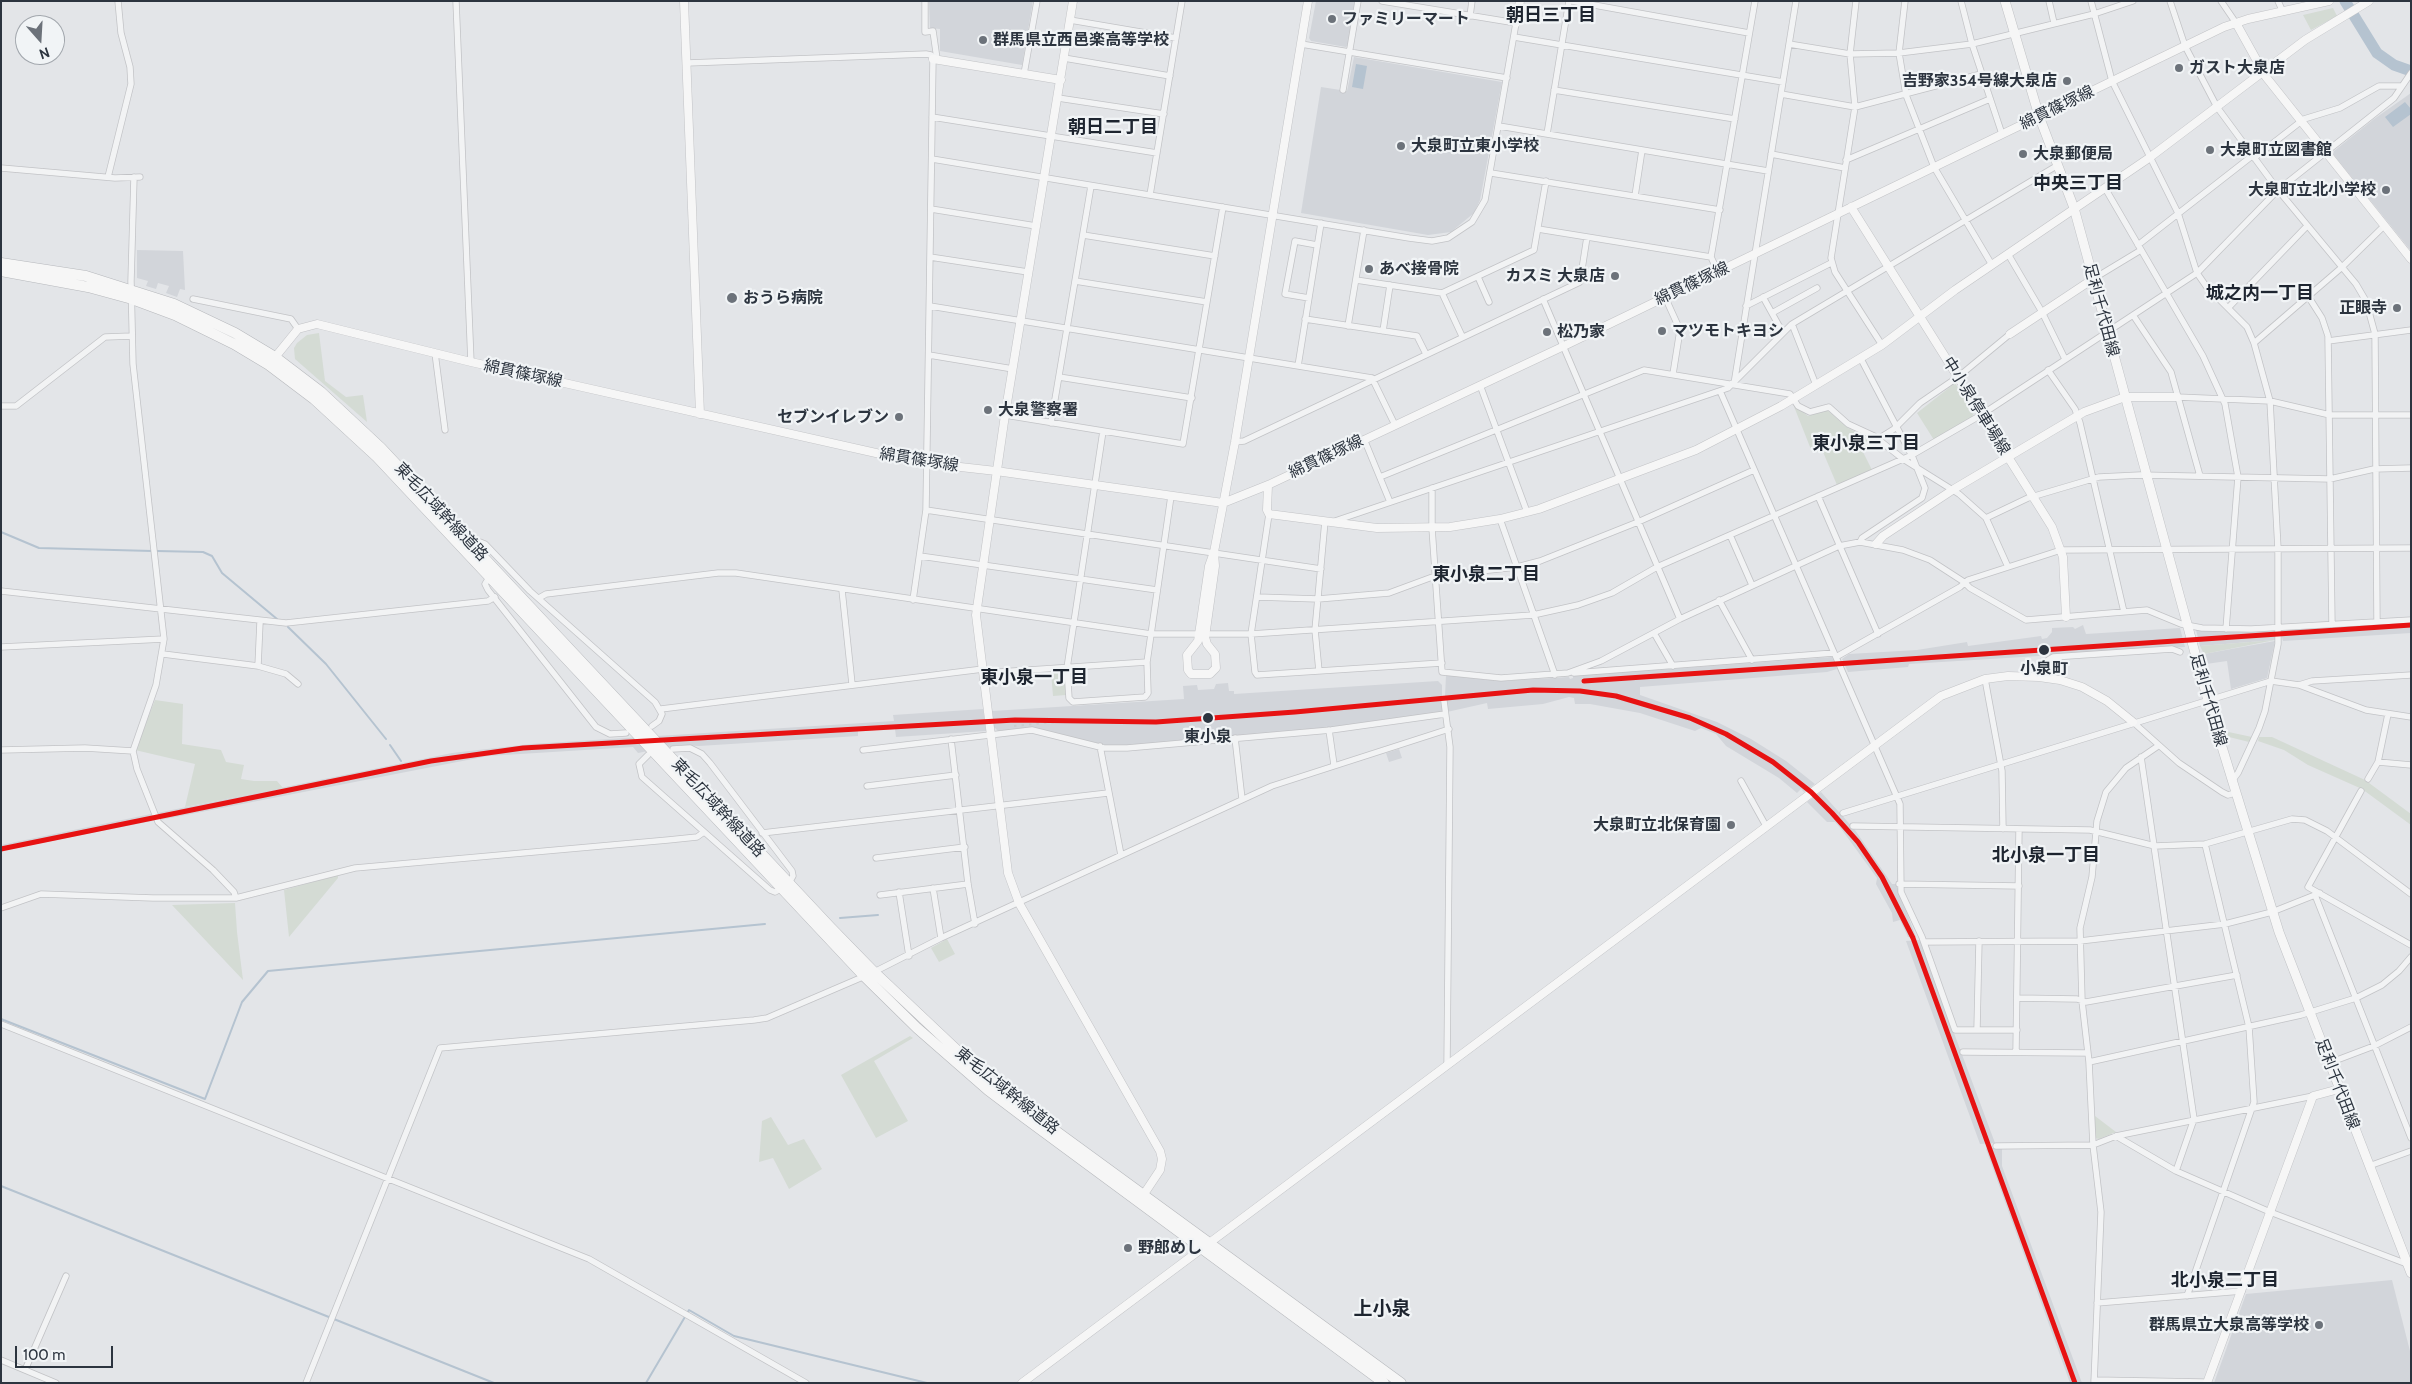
<!DOCTYPE html>
<html>
<head>
<meta charset="utf-8">
<style>
	body { margin:0 }
	#map { position:relative; width:2412px; height:1384px; overflow:hidden; background:#e3e5e8; font-family:Cabin,sans-serif }
	canvas { display:block }
	.frame { position:absolute; inset:0; border:2px solid #2c343f; pointer-events:none }
	.north { position:absolute; left:15px; top:15px; width:50px; height:50px; box-sizing:border-box; background:#f1f4f6; border:1px solid #a2a7ad; border-radius:50%; rotate:161deg; font-size:14px; font-weight:700; line-height:20px; text-align:center; color:#2c343f }
	.north::after { content:''; display:block; margin:auto; width:18px; height:22px; background:#6c727a; clip-path:polygon(50% 0,100% 100%,50% 72%,0 100%) }
	.scale { position:absolute; left:15px; top:1346px; width:98px; height:22px; box-sizing:border-box; border:2px solid #2c343f; border-top:0; padding-left:6px; font-size:15px; line-height:18px; white-space:nowrap; color:#2c343f; -webkit-text-stroke:4px #f1f4f6; paint-order:stroke }
</style>
</head>
<body>
<div id="map">
<canvas width="2412" height="1384"></canvas>
<div class="frame"></div>
<div class="north">N</div>
<div class="scale">100 m</div>
</div>
<script>
const c = document.querySelector('canvas').getContext('2d');
c.lineJoin = 'round';
function fillPath(path, color) { c.fillStyle = color; c.fill(path, 'evenodd'); }
const poly = rows => new Path2D(rows.map(r => 'M' + r).join(''));
function strokePath(path, color, width, dash) { c.strokeStyle = color; c.lineWidth = width; c.lineCap = dash ? 'butt' : 'round'; c.setLineDash(dash || []); c.stroke(path); }
function label(font, color, halo, rows, align = 'center') {
  c.font = font + ' Cabin,"Noto Sans JP",sans-serif'; c.lineWidth = 4.5; c.setLineDash([]); c.textBaseline = 'middle'; c.strokeStyle = halo; c.fillStyle = color; for (const [text, x, y, turn = 0] of rows) {
    c.save(); c.translate(x, y); c.rotate((+turn || 0) * Math.PI / 180); c.textAlign = isNaN(turn) ? turn : align; if (halo) c.strokeText(text, 0, 0); c.fillText(text, 0, 0); c.restore();
  }
}
fillPath(poly([
	[929,1,1033,1,1022,65,940,51,940,29,930,28],
	[1316,1,1355,1,1348,45,1346,47,1311,41,1309,38],
	[1354,57,1502,82,1480,200,1474,213,1451,232,1428,235,1301,213,1321,87,1347,91],
	[2411,93,2411,251,2333,154,2334,151,2374,119],
	[137,250,183,251,185,290,180,289,177,297,166,293,169,286,158,283,156,289,146,286,148,281,137,278],
	[2411,621,2411,633,2283,641,2281,633,2281,630],
	[2083,625,2086,634,2180,628,2185,647,1909,664,1908,667,1848,672,1842,659,1849,654,1917,650,1967,642,1968,646,2041,636,2042,639,2047,638,2052,632,2052,628,2073,627,2075,629],
	[2196,630,2245,632,2274,630,2276,634,2275,640,2200,646],
	[2275,641,2267,678,2231,689,2227,661,2206,664,2204,654],
	[1832,657,1837,669,1827,672,1640,687,1640,695,1717,722,1751,739,1786,761,1815,784,1804,792,1801,789,1797,793,1779,778,1726,746,1716,734,1701,728,1695,731,1640,713,1590,704,1575,704,1574,698,1569,697,1543,704,1488,709,1487,703,1447,712,1445,697,1446,675,1501,681,1569,677,1570,679,1573,678,1573,676],
	[1438,681,1442,685,1442,711,1440,713,1336,728,1134,746,1109,746,1032,728,998,731,994,727,992,711,1184,699,1183,686,1197,685,1198,690,1214,689,1216,684,1228,683,1229,691,1234,691,1234,694],
	[983,709,986,731,896,737,895,729,858,731,858,736,699,746,678,745,638,753,633,747,488,756,160,820,157,813,452,753,531,744,894,721,893,715],
	[1399,749,1402,758,1389,762,1386,753],
	[1821,792,1855,830,1892,884,1896,884,1916,937,1908,937,1900,920,1893,922,1892,913,1876,884,1877,878,1842,830,1835,822,1827,822,1807,802],
	[151,814,152,821,1,851,1,845],
	[1920,940,1954,1033,1995,1143,1980,1144,1906,941],
	[1987,1148,2002,1148,2002,1166,2082,1383,2070,1383,1986,1149],
	[2392,1280,2411,1355,2411,1383,2214,1383,2246,1294]
]), '#d2d5da');
fillPath(poly([
	[2333,8,2337,16,2311,30,2303,15],
	[319,333,325,381,346,397,363,395,367,422,295,359,294,348,297,343,307,335],
	[1955,383,1974,413,1972,417,1934,440,1917,413],
	[1793,404,1808,416,1826,409,1848,428,1870,439,1860,446,1872,470,1837,485,1823,452,1812,452],
	[2275,640,2204,654,2200,646],
	[1051,672,1061,672,1065,675,1066,695,1053,696],
	[155,700,183,704,182,744,221,750,226,762,244,765,241,779,254,781,277,781,283,788,185,807,195,764,135,750],
	[2224,731,2252,737,2249,742,2225,736],
	[2259,737,2272,737,2365,780,2411,814,2411,825,2362,789,2308,765,2284,750,2258,741],
	[338,875,338,878,289,937,284,890],
	[235,903,237,932,243,980,172,905],
	[947,939,955,954,939,962,931,948],
	[910,1036,913,1038,874,1061,908,1121,876,1138,841,1075],
	[2095,1116,2116,1132,2099,1139,2095,1138],
	[771,1117,788,1145,804,1139,822,1169,789,1189,773,1158,759,1162,762,1121]
]), '#d4dbd4');
fillPath(poly([
	[1356,64,1367,66,1363,89,1352,87],
	[2405,102,2411,109,2411,114,2393,127,2385,117]
]), '#b5c3d0');
strokePath(poly([
	[1,532,39,548,152,551],
	[157,551,203,552,212,556,222,573,277,619],
	[288,627,326,664,386,739],
	[390,745,401,761],
	[840,918,878,915],
	[1,1019,205,1099,242,1002,268,971,765,924],
	[1,1186,494,1383],
	[646,1383,689,1310,734,1336,927,1383]
]), '#b5c3d0', 2);
strokePath(poly([
	[2345,1,2377,53,2394,65,2411,71]
]), '#b5c3d0', 11);
const street = poly([
	[456,1,471,362],
	[925,1,925,32,933,31,937,59],
	[1572,1,1749,33],
	[1856,1,1850,54,1855,107,1831,258,1835,272,1882,345],
	[1905,1,1899,53,1906,95,1934,167,1992,265],
	[1961,1,1972,44,2002,134],
	[2049,1,2054,23],
	[2091,1,2112,81,2178,213,2197,273,2206,286,2247,327,2254,343,2270,401,2278,549,2278,644,2265,711,2259,728,2238,773,2232,781],
	[2170,1,2185,46,2217,107,2278,190,2356,284,2366,301,2375,334,2377,622],
	[2221,1,2236,23],
	[2278,1,2283,12],
	[1470,16,1472,1],
	[1070,20,1176,38],
	[1514,37,1783,82],
	[1301,44,1507,78],
	[1789,44,1850,54,1899,53,1972,44,2094,14,2133,1],
	[1064,58,1170,76],
	[687,63,926,54,931,55,933,59,926,510,913,600],
	[1024,74,1037,1],
	[1343,90,1358,1],
	[1554,90,1735,119],
	[1781,94,1855,107,1981,74],
	[1058,98,1164,114],
	[932,117,1157,153],
	[1499,126,1768,171],
	[1547,134,1569,1],
	[1771,154,1845,168],
	[2254,158,2304,119,2340,108,2379,86,2402,86],
	[932,159,1409,238,1432,241,1448,238,1472,222,1485,200,1516,23,1382,1],
	[1846,160,1990,99],
	[1,168,115,178,140,177],
	[1491,173,1720,210],
	[108,177,131,84,130,67,121,33,118,1],
	[134,177,131,281,133,364,164,639,156,685,133,751,137,769,158,822,213,870,234,892,236,898],
	[2105,188,2203,356,2225,404,2238,477,2226,629],
	[1150,195,1182,1],
	[1635,196,1642,150],
	[931,209,1036,226],
	[1538,229,1711,257],
	[1083,235,1215,256],
	[2138,245,2252,156],
	[2008,254,2042,312,2065,359],
	[930,257,1028,272],
	[1718,272,1711,257,1755,1],
	[1478,277,1489,302],
	[2093,279,2141,250],
	[1356,280,1442,293,1534,250,1546,181],
	[1075,281,1207,302],
	[1442,293,1462,336],
	[2308,296,2322,318,2328,336,2332,625],
	[1665,297,1680,330,1673,374],
	[1763,297,1783,333],
	[1309,298,1285,294,1295,241,1317,245],
	[193,299,291,319,298,329],
	[1543,299,1680,619],
	[930,306,1372,378],
	[1746,306,1831,263],
	[2228,308,2307,226],
	[1772,313,1817,288],
	[2133,315,2171,372,2200,476],
	[1305,319,1417,336,1426,354],
	[1792,324,1816,385],
	[1348,326,1364,230],
	[1383,331,1390,285],
	[2328,341,2411,330],
	[2254,343,2341,268,2384,226],
	[435,353,445,430],
	[929,355,1013,369],
	[1298,366,1321,223],
	[2048,370,2075,409,2080,423,2124,612],
	[1059,377,1192,398],
	[1372,378,1395,425],
	[1734,384,1796,1],
	[1480,385,1527,512],
	[1720,391,1900,804,1901,892,1922,937,1955,1030,2017,1030],
	[2177,397,2270,401,2330,415,2411,415],
	[1,406,16,406,105,337,132,336],
	[1005,415,1183,444,1223,207],
	[1051,423,1091,186],
	[1103,431,1067,668,1069,698,1073,702,1145,697,1148,693,1147,662,1171,496],
	[1364,439,1390,502],
	[1878,439,1894,429,1920,403,1958,377,2010,334],
	[1235,442,1244,441,1580,282,1587,237],
	[1380,477,1644,370,1790,394,1798,406,1810,412,1829,407,1848,424,1874,436,1903,459,1959,494,1986,518,2008,567],
	[1432,488,1432,528,1442,672,1501,678,1568,673,1601,661,1680,619,1839,546,1860,542,1903,550,1930,560,1964,582,1970,588,2026,620,2147,610,2181,624,2202,628,2251,629,2411,620],
	[1818,496,1878,634],
	[926,510,1321,569],
	[1269,514,1251,634,1255,672,1257,675,1442,663],
	[1986,518,2028,498,2099,477,2140,475,2330,479,2374,469,2411,468],
	[1500,519,1555,675],
	[1332,522,1728,388,1792,324,2058,165],
	[1730,535,1752,585],
	[1860,542,1862,538,1922,498,1925,488,1913,458,1861,359],
	[472,545,480,542,485,544,530,591,655,702,662,714,659,721,652,726],
	[920,556,1157,590],
	[490,576,485,584,488,590,596,727,610,734,626,733],
	[842,590,852,684],
	[1,591,286,623,488,601,495,597],
	[1257,597,1318,599,1389,593,1435,576,1517,567,1540,561,1638,522,1754,470],
	[539,598,546,594,718,573,736,573,1151,634,1251,634,1533,615,1578,605,1612,593,1657,567,1912,455,1981,415,2197,273,2278,190,2394,98,2411,73],
	[1719,600,1752,660],
	[1654,633,1673,666],
	[1,647,164,639],
	[163,654,258,666,286,674,298,684],
	[1836,657,1960,587,1968,580,2061,550,2411,548],
	[258,666,260,622],
	[1319,671,1315,630,1325,521],
	[984,673,1147,662],
	[1574,673,1834,653],
	[2047,678,2048,660,2053,657,2172,649,2180,652],
	[1985,679,2002,771,2003,829],
	[2299,685,2312,681,2411,675],
	[1444,701,1450,747,1447,1065],
	[661,709,983,669],
	[2133,722,2179,763,2222,792,2228,795,2235,793],
	[1329,730,1334,765],
	[1235,738,1242,799],
	[951,739,968,884,975,924],
	[1100,746,1121,855],
	[673,749,690,748,702,754,710,763,792,871,793,876,789,883],
	[1,750,85,748,133,751],
	[863,750,1032,730,1104,748,1127,748,1331,730,1445,714],
	[648,755,639,764,642,777,770,890,775,892,782,888],
	[2141,757,2194,1119,2176,1171],
	[2378,762,2411,765],
	[2368,779,2378,762,2388,714],
	[1741,781,1766,826],
	[867,786,956,775],
	[2361,791,2308,887,2411,945],
	[1843,813,2271,681,2299,685,2366,710,2411,717],
	[1853,826,2090,830,2155,846,2205,844,2292,819,2305,820,2327,831,2411,894],
	[762,833,1108,793],
	[876,858,965,847],
	[1899,884,2019,886],
	[933,888,941,938],
	[899,892,909,956],
	[880,895,968,884],
	[2315,895,2411,1138],
	[1,908,41,894,153,898,236,898,355,868,668,840,697,837,704,832],
	[1924,942,2080,941,2225,924,2272,912,2320,893],
	[874,972,941,938,1272,786,1449,729],
	[2017,998,2077,999,2086,1002,2237,975],
	[1,1024,589,1259,806,1383],
	[1977,1029,1979,941],
	[1963,1052,2087,1053],
	[2016,1052,2019,829],
	[2089,1062,2301,1015,2356,998,2382,985,2399,971,2411,957],
	[2329,1063,2374,1046,2411,1027],
	[2116,1136,2176,1171,2270,1212,2407,1264],
	[1996,1146,2093,1145,2116,1136,2313,1096],
	[2369,1166,2411,1151],
	[2187,1296,2254,1102,2249,1027,2205,844],
	[2097,1303,2242,1291],
	[1,1360,56,1383],
	[25,1370,66,1276],
	[2094,1380,2203,1382],
	[306,1383,440,1048,754,1020,767,1018,865,976],
	[2094,1383,2101,1212,2093,1145,2089,1062,2082,1001,2080,928,2092,877,2097,821,2106,792,2126,768,2158,746]
]);
const secondary = poly([
	[684,1,700,414],
	[1073,1,1005,415,976,615,1008,873,1019,903,1160,1151,1162,1159,1160,1170,1144,1194],
	[1516,23,1520,1],
	[2236,23,2266,77,2411,259],
	[933,59,1061,80],
	[1851,207,2052,527,2063,557,2066,617],
	[2010,334,2093,279],
	[272,361,298,329,317,324,471,362,916,462,996,471,1223,503,1268,485,1564,346,2224,27,2248,19,2329,1],
	[1268,485,1267,510,1269,514,1377,528,1450,527,1500,519,1539,509,1696,450,1781,406,1882,345,1955,290,2149,158,2305,40,2369,1],
	[1876,544,1883,536,1954,489,2084,412,2125,397,2177,397],
	[1214,552,1209,566,1198,641,1187,655,1188,670,1191,674,1210,674,1216,668,1215,654,1207,644,1205,637,1215,566,1214,552,1235,442,1308,1],
	[1022,1383,1941,696,1985,679,2008,676,2039,677,2060,680,2082,687,2107,701,2133,722],
	[2207,1383,2313,1096,2339,1089]
]);
const primary = poly([
	[2005,1,2039,116,2074,208,2210,708,2279,932,2411,1273]
]);
const highway = poly([
	[1,263,86,276,174,304,235,333,275,357,321,392,381,448,831,928,874,972,980,1072,1038,1118,1401,1383],
	[1,271,88,287,132,299,175,315,234,344,269,365,314,399,377,457,864,976,917,1028,988,1090,1025,1118,1384,1383]
]);
strokePath(street, '#c2c3c6', 7);
strokePath(secondary, '#c2c3c6', 9);
strokePath(primary, '#c0c2c5', 10);
strokePath(highway, '#b6b8bc', 11);
strokePath(street, '#f2f3f4', 5.5);
strokePath(secondary, '#f6f6f6', 8);
strokePath(primary, '#f6f6f6', 9);
strokePath(highway, '#f6f6f6', 10);
strokePath(poly([
	[1014,726,1066,721]
]), '#cbcdcf', 2, [2.5, 5]);
strokePath(poly([
	[1584,681,2411,625],
	[1,849,431,761,523,748,1015,720,1156,722,1295,712,1533,690,1580,691,1616,696,1690,718,1726,734,1773,762,1811,792,1832,813,1858,842,1882,877,1913,938,2075,1383]
]), '#e71212', 5);
for (const [x, y, r, color] of [
	[1332,19,5,"#6c727a"],
	[983,40,5,"#6c727a"],
	[2179,68,5,"#6c727a"],
	[2067,81,5,"#6c727a"],
	[1401,146,5,"#6c727a"],
	[2210,150,5,"#6c727a"],
	[2023,154,5,"#6c727a"],
	[2386,190,5,"#6c727a"],
	[1369,269,5,"#6c727a"],
	[1615,276,5,"#6c727a"],
	[732,298,6,"#6c727a"],
	[2397,308,5,"#6c727a"],
	[1662,331,5,"#6c727a"],
	[1547,332,5,"#6c727a"],
	[988,410,5,"#6c727a"],
	[899,417,5,"#6c727a"],
	[2044,650,6,"#2c343f"],
	[1208,718,6,"#2c343f"],
	[1731,825,5,"#6c727a"],
	[1128,1248,5,"#6c727a"],
	[2319,1325,5,"#6c727a"]
]) { const dot = new Path2D(); dot.arc(x, y, r, 0, 2 * Math.PI); c.fillStyle = color; c.fill(dot); strokePath(dot, '#f1f4f6', 2); }
label('bold 16px', '#2c343f', '#f1f4f6', [
	["ファミリーマート",1342,19],
	["群馬県立西邑楽高等学校",993,40],
	["ガスト大泉店",2189,68],
	["吉野家354号線大泉店",2057,81,"right"],
	["大泉町立東小学校",1411,146],
	["大泉町立図書館",2220,150],
	["大泉郵便局",2033,154],
	["大泉町立北小学校",2376,190,"right"],
	["あべ接骨院",1379,269],
	["カスミ 大泉店",1605,276,"right"],
	["おうら病院",743,298],
	["正眼寺",2387,308,"right"],
	["マツモトキヨシ",1672,331],
	["松乃家",1557,332],
	["大泉警察署",998,410],
	["セブンイレブン",889,417,"right"],
	["大泉町立北保育園",1721,825,"right"],
	["野郎めし",1138,1248],
	["群馬県立大泉高等学校",2309,1325,"right"]
], 'left');
label('16px', '#2c343f', '#f1f4f6', [
	["綿貫篠塚線",2057,108,-26],
	["綿貫篠塚線",1692,284,-25],
	["足利千代田線",2101,310,75],
	["綿貫篠塚線",523,374,12],
	["中小泉停車場線",1976,406,58],
	["綿貫篠塚線",1326,457,-25],
	["綿貫篠塚線",919,460,9],
	["東毛広域幹線道路",441,512,47],
	["足利千代田線",2208,700,74],
	["東毛広域幹線道路",718,808,47],
	["足利千代田線",2337,1084,69],
	["東毛広域幹線道路",1007,1091,39]
]);
label('bold 16px', '#2c343f', '#f1f4f6', [
	["小泉町",2044,669],
	["東小泉",1208,737]
]);
label('bold 18px', '#1e2530', '#f1f4f6', [
	["朝日三丁目",1551,16],
	["朝日二丁目",1113,128],
	["中央三丁目",2078,184],
	["城之内一丁目",2260,294],
	["東小泉三丁目",1866,444],
	["東小泉二丁目",1486,575],
	["東小泉一丁目",1034,678],
	["北小泉一丁目",2046,856],
	["北小泉二丁目",2225,1281]
]);
label('bold 19px', '#1e2530', '#f1f4f6', [
	["上小泉",1382,1309]
]);
</script>
</body>
</html>
